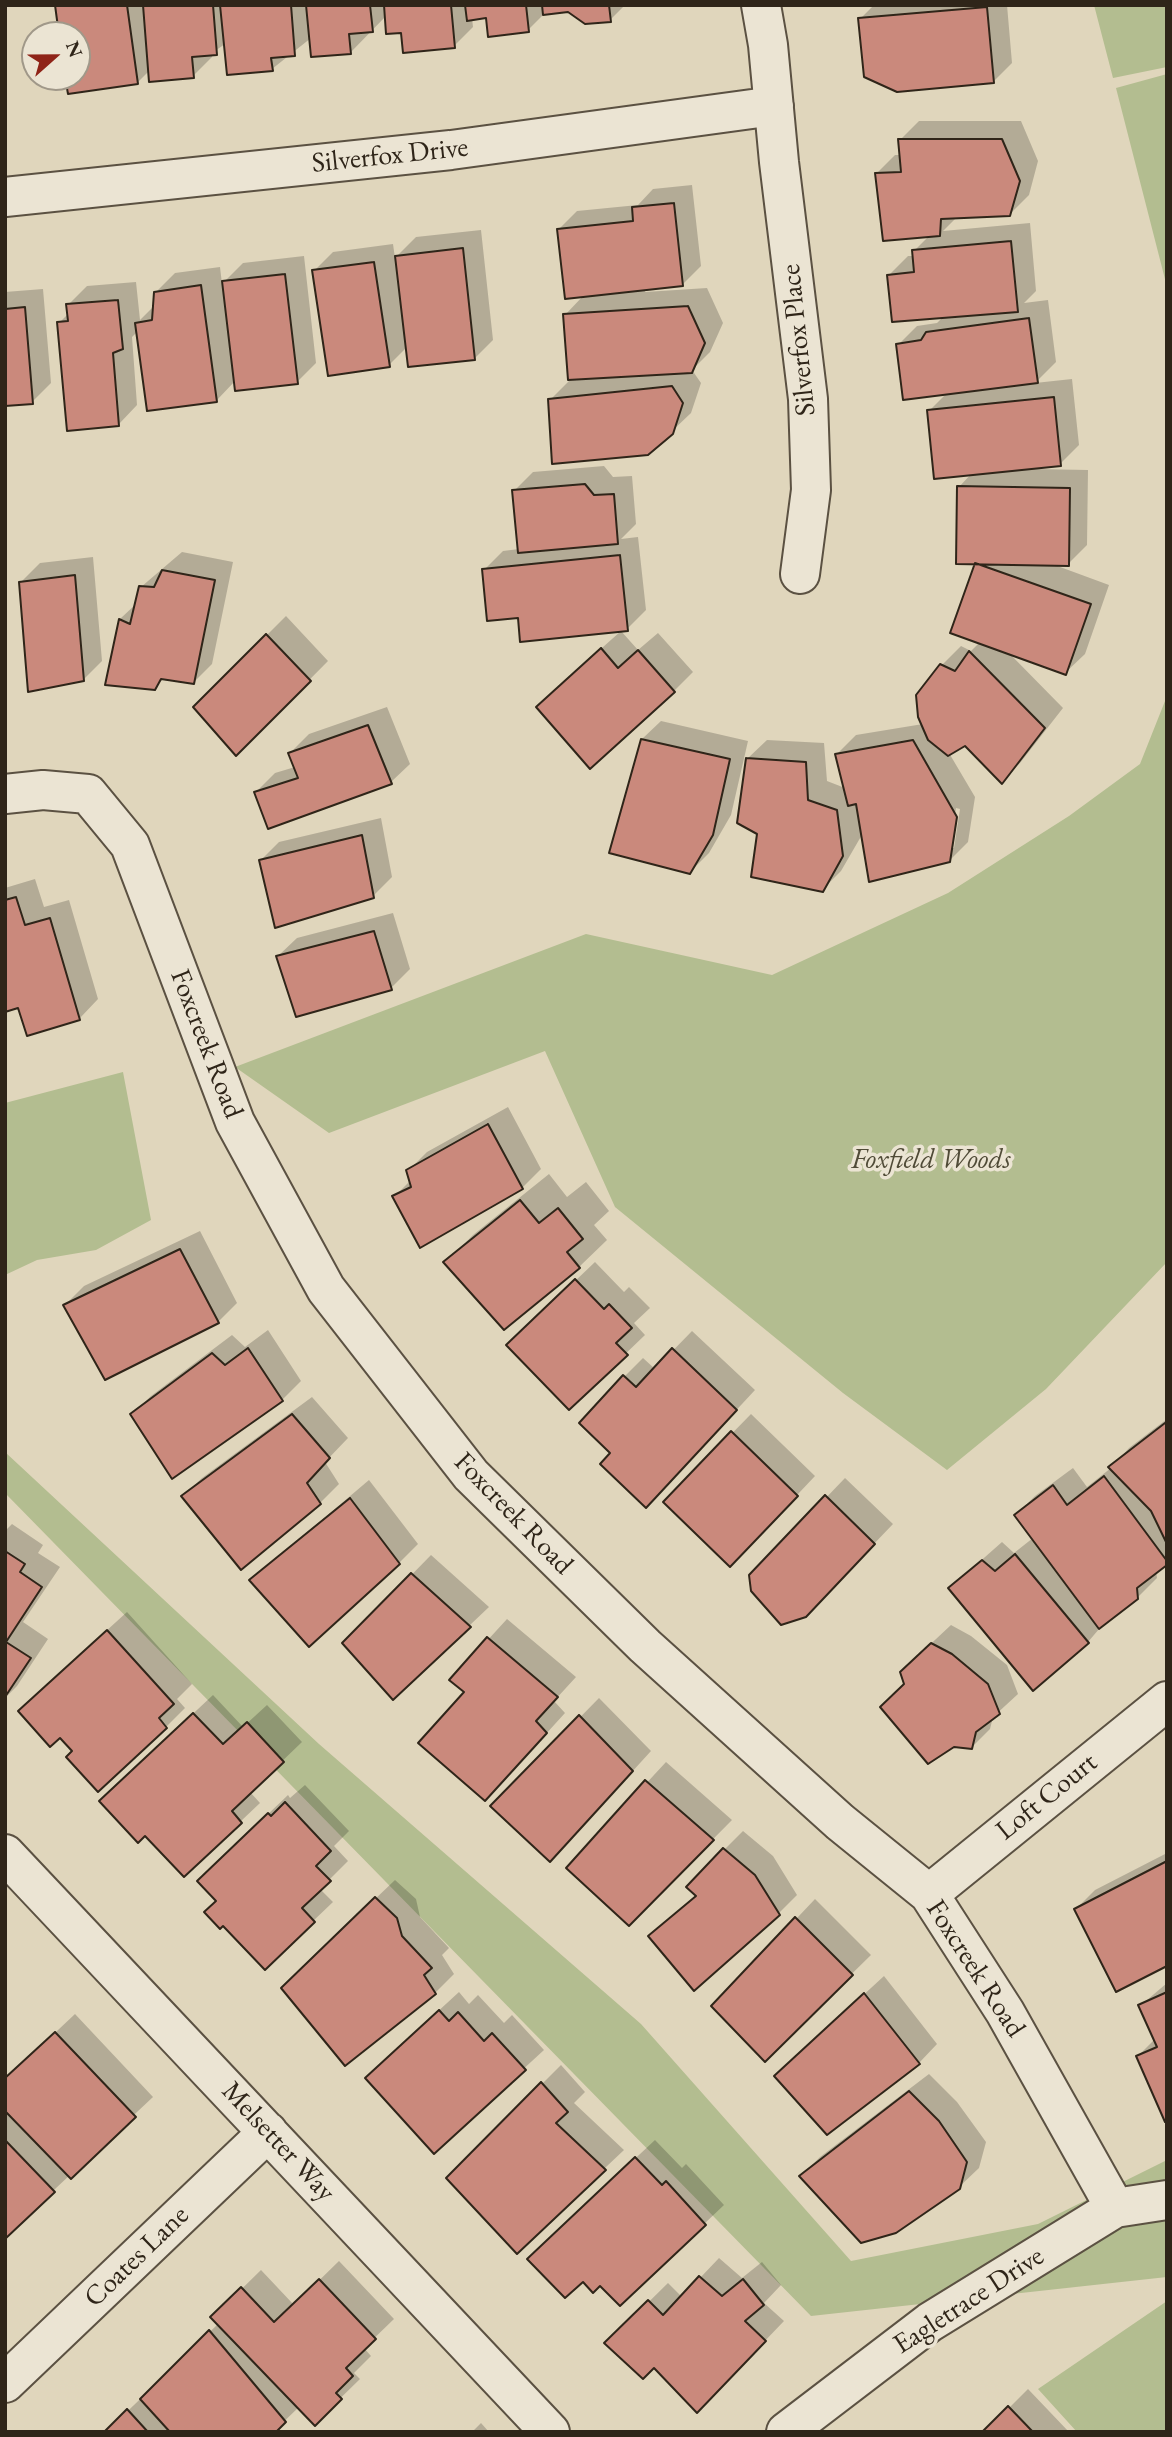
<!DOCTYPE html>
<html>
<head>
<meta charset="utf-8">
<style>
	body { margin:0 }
	#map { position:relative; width:1172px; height:2437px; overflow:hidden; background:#e0d6bc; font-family:"EB Garamond",serif }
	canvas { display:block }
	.frame { position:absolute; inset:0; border:7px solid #2f2519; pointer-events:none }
	.north { position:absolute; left:21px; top:21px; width:70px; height:70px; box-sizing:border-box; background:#ebe4d3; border:2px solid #a09889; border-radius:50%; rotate:69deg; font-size:19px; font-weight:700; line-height:28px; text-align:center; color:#2f2519 }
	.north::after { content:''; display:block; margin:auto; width:24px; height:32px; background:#8f2418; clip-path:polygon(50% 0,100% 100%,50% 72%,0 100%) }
</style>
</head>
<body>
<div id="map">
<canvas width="1172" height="2437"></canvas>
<div class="frame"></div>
<div class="north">N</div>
</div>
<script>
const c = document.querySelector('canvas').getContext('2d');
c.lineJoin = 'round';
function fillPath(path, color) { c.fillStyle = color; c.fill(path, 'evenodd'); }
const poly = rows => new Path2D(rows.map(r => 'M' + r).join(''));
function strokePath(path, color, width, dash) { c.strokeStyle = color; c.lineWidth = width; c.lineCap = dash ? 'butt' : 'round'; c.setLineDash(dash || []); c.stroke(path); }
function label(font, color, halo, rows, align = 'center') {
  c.font = font + ' "EB Garamond",serif'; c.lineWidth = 7; c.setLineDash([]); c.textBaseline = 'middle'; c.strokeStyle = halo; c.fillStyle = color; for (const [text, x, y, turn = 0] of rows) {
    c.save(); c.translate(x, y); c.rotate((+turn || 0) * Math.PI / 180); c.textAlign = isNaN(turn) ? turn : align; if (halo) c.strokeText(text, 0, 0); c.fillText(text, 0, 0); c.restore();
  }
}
fillPath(poly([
	[1094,5,1167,5,1167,67,1113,78],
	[1167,74,1167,287,1116,88],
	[1167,696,1167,1262,1046,1389,947,1470,843,1393,615,1207,545,1051,329,1133,235,1067,586,934,772,975,948,893,1069,816,1140,764],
	[123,1072,151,1220,96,1250,37,1260,5,1275,5,1103],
	[5,1452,319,1744,641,2024,851,2261,1038,2224,1167,2160,1167,2277,811,2316,5,1493],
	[1167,2301,1167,2432,1077,2432,1038,2389]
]), '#b3bd90');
fillPath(poly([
	[57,5,625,5,610,20,568,11,545,13,528,30,487,17,472,18,473,27,454,46,403,31,386,16,351,52,311,38,272,69,225,44,212,53,212,57,193,76,150,70,138,82,67,77,77,77,77,35,61,35],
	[874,5,1007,5,1012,63,993,82,860,19],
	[919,121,1021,121,1038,161,1029,195,1010,214,957,217,943,231,1030,223,1036,291,1024,303,1048,300,1056,362,1035,383,1072,379,1079,445,1060,464,1035,469,1088,470,1087,545,1068,564,1052,564,1109,585,1085,654,1066,672,1007,651,1063,708,1020,763,1002,781,965,744,949,753,975,797,968,842,949,861,863,833,841,871,822,890,758,833,747,759,767,740,824,743,827,781,845,788,837,754,856,735,923,724,942,665,961,646,971,651,980,642,978,561,959,487,972,473,929,411,947,393,898,345,917,326,937,323,944,316,889,275,908,256,914,256,914,251,930,235,876,174,895,155,902,155,900,140],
	[956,808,960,809,954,848,950,848],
	[692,185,701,266,682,285,645,289,645,292,707,288,723,323,710,352,692,370,701,383,691,413,671,432,550,400,570,380,565,315,584,295,558,230,577,211,638,205,653,189],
	[481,230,493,340,474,359,407,347,389,365,314,271,333,252,393,244,395,258,416,237],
	[304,256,316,363,297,382,235,381,217,400,138,331,132,337,137,405,119,424,59,323,69,313,68,305,87,286,136,282,140,320,155,305,156,292,175,273,220,267,222,284,243,263],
	[43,289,51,383,32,402,5,405,5,292],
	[604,466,613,477,632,476,636,524,621,539,638,537,646,610,627,629,520,616,484,570,503,551,519,549,514,491,533,472],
	[182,552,233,562,212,664,193,683,164,678,154,688,107,684,120,619,137,603,141,587],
	[93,557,102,661,83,680,21,582,40,563],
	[286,616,328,661,236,754,195,707],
	[621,631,638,650,658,633,693,672,674,691,557,688],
	[387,707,410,764,391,782,256,792,275,773,295,767,290,753,309,734],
	[661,721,748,741,731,815,709,853,690,872,642,739],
	[381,818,392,877,373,896,261,860,279,842],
	[35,879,44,907,69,900,98,999,80,1018,28,1034,19,1006,5,1010,5,888],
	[393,913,410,969,391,988,278,956,297,938],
	[508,1107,541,1169,522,1188,395,1196,411,1180,408,1171,427,1152],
	[549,1174,567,1197,586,1182,609,1211,594,1225,607,1240,579,1267,504,1328,446,1262,473,1235],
	[200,1231,237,1303,218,1322,65,1305,84,1286],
	[595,1262,624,1292,629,1287,650,1308,634,1323,645,1335,569,1408,528,1326],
	[268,1330,301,1381,282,1400,132,1414,151,1396,232,1335,245,1347],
	[692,1331,755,1390,665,1487,613,1453,624,1377,643,1358,655,1369],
	[312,1397,348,1438,325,1462,339,1484,320,1503,183,1496,202,1478],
	[751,1414,815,1476,749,1546,665,1502],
	[1167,1419,1167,1563,1156,1571,1157,1578,1137,1598,1105,1622,1088,1642,950,1588,1002,1542,1014,1553,1033,1538,1016,1515,1035,1496,1073,1468,1087,1487,1111,1468,1129,1448],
	[845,1478,893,1524,824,1596,751,1576],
	[369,1480,418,1544,399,1563,251,1580],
	[12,1524,43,1545,38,1553,60,1567,23,1622,48,1639,17,1686,5,1698,5,1531],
	[431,1555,489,1607,393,1698,345,1643],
	[127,1612,192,1684,177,1699,185,1708,166,1727,74,1751,60,1736,39,1692],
	[507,1619,576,1677,554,1701,565,1713,504,1780,466,1692,452,1679],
	[951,1625,971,1636,1007,1665,1018,1694,993,1717,990,1729,971,1748,906,1684,921,1653],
	[213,1695,243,1727,267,1705,302,1742,250,1792,260,1803,184,1875,145,1834,120,1782],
	[599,1698,651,1751,569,1841,493,1806],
	[666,1762,732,1820,629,1924,568,1868],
	[305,1785,349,1831,334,1846,348,1861,320,1889,333,1902,265,1967,218,1901,218,1862,288,1795,290,1798],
	[743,1831,773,1856,797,1895,778,1914,651,1936,697,1894,724,1850],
	[1167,1853,1167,1964,1076,1909,1095,1890],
	[395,1880,416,1899,420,1917,449,1948,442,1955,454,1974,435,1993,302,1969],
	[815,1899,871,1955,765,2059,714,2006],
	[884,1976,937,2044,919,2063,795,2058],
	[1167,1983,1167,2120,1138,2056,1155,2039,1140,2006],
	[459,1992,469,2004,478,1995,504,2023,512,2015,544,2050,434,2151,386,2059],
	[75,2014,153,2097,5,2236,5,2080],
	[561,2065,585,2092,574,2103,624,2150,517,2251,448,2178],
	[929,2074,957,2102,986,2142,979,2168,959,2187,801,2176,820,2157],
	[655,2140,682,2168,686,2164,724,2205,620,2304,548,2240],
	[719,2258,742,2278,762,2262,781,2285,764,2303,784,2321,716,2392,607,2343,668,2283,682,2297],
	[339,2261,394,2319,364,2348,371,2356,354,2373,360,2379,315,2423,299,2407,273,2432,106,2432,218,2324,212,2318,261,2270,294,2305],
	[1028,2389,1069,2432,985,2432],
	[481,2423,489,2432,472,2432]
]), '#0003');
const building = poly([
	[55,5,127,5,138,84,68,94,65,77,77,77,77,35,59,35,55,5],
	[143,5,213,5,217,55,192,57,194,78,149,82,143,5],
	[220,5,291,5,295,56,271,58,273,71,227,75,220,5],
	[306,5,370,5,373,32,349,34,351,54,311,57,306,5],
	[384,5,451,5,455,48,403,53,401,33,386,34,384,5],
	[465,5,526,5,529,32,488,37,486,18,467,21,465,5],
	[542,5,609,5,611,22,585,24,568,12,543,15,542,5],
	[987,7,994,83,897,92,864,77,858,18,987,7],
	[898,139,1002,139,1020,181,1010,216,941,219,940,236,883,241,875,173,901,172,898,139],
	[674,203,683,286,565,299,557,229,633,221,632,207,674,203],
	[1011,241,1018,312,892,322,887,275,914,272,912,250,1011,241],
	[463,248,475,360,408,367,395,256,463,248],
	[374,262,390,367,328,376,312,270,374,262],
	[285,274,298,384,235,391,222,281,285,274],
	[201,285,217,402,147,411,135,323,152,320,154,292,201,285],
	[118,300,123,349,113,353,119,426,67,431,57,322,68,321,66,304,118,300],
	[688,306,705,343,692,373,568,380,563,314,688,306],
	[25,307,33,404,5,406,5,309,25,307],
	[1029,318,1038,383,903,400,896,344,921,340,926,332,1029,318],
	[672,386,683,403,673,434,648,455,552,464,548,399,672,386],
	[1054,397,1061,466,934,479,927,410,1054,397],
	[585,484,594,495,614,494,618,544,518,553,512,490,585,484],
	[957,486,1070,488,1069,566,956,564,957,486],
	[620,555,628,631,520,642,518,618,487,621,482,569,620,555],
	[975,563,1091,604,1066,675,950,633,975,563],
	[162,570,215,580,194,684,161,679,155,690,105,685,119,619,130,624,139,586,154,587,162,570],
	[75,575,84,681,28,692,19,582,75,575],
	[266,634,311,681,236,756,193,707,266,634],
	[601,648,618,668,638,650,675,692,590,769,536,707,601,648],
	[969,651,1045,728,1002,784,965,746,948,756,928,740,918,717,916,695,940,664,955,671,969,651],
	[368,725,392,784,268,829,254,792,298,778,288,753,368,725],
	[641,739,730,759,713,835,690,874,609,853,641,739],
	[913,740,957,817,950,862,869,882,856,804,848,806,835,754,913,740],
	[746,758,806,762,808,800,837,810,843,856,823,892,751,877,757,834,737,823,746,758],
	[362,835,374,898,275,928,259,860,362,835],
	[16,897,25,925,50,918,80,1020,27,1036,18,1008,5,1012,5,900,16,897],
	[374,931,392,990,296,1017,276,956,374,931],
	[488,1124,523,1189,420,1248,392,1196,411,1187,406,1170,488,1124],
	[520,1200,539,1223,558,1208,583,1239,567,1252,580,1268,504,1330,443,1262,520,1200],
	[180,1249,219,1323,105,1380,63,1305,180,1249],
	[575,1279,604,1309,609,1304,632,1328,616,1343,628,1355,569,1410,506,1345,575,1279],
	[248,1348,283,1401,172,1479,130,1414,212,1353,225,1365,248,1348],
	[672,1348,737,1410,646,1508,600,1464,610,1453,579,1423,623,1375,636,1387,672,1348],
	[292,1414,330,1458,307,1483,321,1504,241,1570,181,1496,292,1414],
	[1165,1423,1167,1424,1167,1544,1151,1511,1108,1467,1165,1423],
	[731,1431,798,1496,730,1567,663,1502,731,1431],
	[1104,1476,1167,1561,1167,1565,1137,1588,1138,1599,1099,1629,1014,1515,1053,1485,1067,1505,1104,1476],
	[825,1495,875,1544,806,1617,781,1625,751,1591,749,1575,825,1495],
	[350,1498,400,1564,309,1647,249,1580,350,1498],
	[5,1551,25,1564,20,1572,42,1587,6,1642,31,1658,5,1697,5,1551],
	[1015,1554,1089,1643,1033,1691,948,1588,982,1560,995,1571,1015,1554],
	[411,1573,471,1627,393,1700,342,1643,411,1573],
	[107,1630,174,1704,159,1718,167,1728,98,1792,66,1757,72,1751,60,1738,50,1747,18,1711,107,1630],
	[487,1637,558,1697,536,1721,547,1733,485,1801,418,1743,464,1692,449,1680,487,1637],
	[931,1643,952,1654,988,1684,1000,1714,976,1732,972,1749,954,1747,928,1764,880,1707,904,1684,900,1672,931,1643],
	[193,1713,223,1744,247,1722,284,1762,232,1811,242,1823,184,1877,145,1836,138,1843,99,1801,193,1713],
	[579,1715,633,1771,550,1862,490,1806,579,1715],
	[645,1780,714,1840,629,1926,566,1868,645,1780],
	[285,1802,331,1851,316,1866,331,1881,302,1908,315,1922,265,1970,223,1926,220,1929,204,1912,216,1901,197,1881,268,1813,271,1816,285,1802],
	[723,1848,755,1875,780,1915,694,1991,648,1936,696,1896,686,1887,723,1848],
	[1167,1861,1167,1966,1116,1992,1074,1909,1167,1861],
	[375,1897,397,1918,402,1936,432,1968,424,1975,436,1994,345,2066,281,1988,375,1897],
	[795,1917,853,1975,765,2062,711,2006,795,1917],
	[1167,1992,1167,2122,1165,2122,1136,2056,1157,2047,1138,2005,1167,1992],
	[864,1993,920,2064,827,2135,774,2076,864,1993],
	[439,2010,449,2021,458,2012,484,2041,492,2033,526,2070,434,2154,365,2078,439,2010],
	[55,2032,136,2117,71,2179,5,2111,5,2078,55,2032],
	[541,2082,568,2112,556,2123,606,2170,517,2254,446,2178,541,2082],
	[909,2091,939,2121,967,2162,960,2189,896,2233,861,2243,799,2176,909,2091],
	[5,2140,55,2192,5,2239,5,2140],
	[635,2157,662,2185,666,2181,706,2225,620,2306,600,2286,593,2293,583,2282,565,2298,527,2259,635,2157],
	[699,2276,722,2296,743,2279,764,2305,745,2321,766,2341,697,2413,654,2368,643,2379,604,2343,648,2300,663,2315,699,2276],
	[319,2279,376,2339,346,2368,353,2376,336,2393,342,2399,315,2426,210,2317,241,2287,274,2322,319,2279],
	[209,2330,286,2422,276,2432,170,2432,140,2399,209,2330],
	[1008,2406,1033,2432,982,2432,1008,2406],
	[127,2409,148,2432,104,2432,127,2409]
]);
fillPath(building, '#ca897c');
strokePath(building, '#2f2519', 2);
const minor = poly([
	[761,5,768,45,779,162,808,399,811,490,800,574],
	[5,197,451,150,774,106],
	[5,794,43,790,88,794,130,845,235,1122,326,1289,471,1475,645,1646,840,1822,929,1894,1005,2012,1115,2208],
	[5,1854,550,2432],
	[929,1894,1167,1701],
	[5,2383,268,2132],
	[786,2432,930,2322,1115,2208,1167,2200]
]);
strokePath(minor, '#5b5142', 42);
strokePath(minor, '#ebe4d3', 38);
label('28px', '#2f2519', '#ebe4d3', [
	["Silverfox Drive",390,156,-6],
	["Silverfox Place",799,340,-96],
	["Foxcreek Road",206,1044,69],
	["Foxcreek Road",513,1514,46],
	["Loft Court",1047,1797,-39],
	["Foxcreek Road",975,1969,57],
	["Melsetter Way",278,2142,47],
	["Coates Lane",137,2257,-44],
	["Eagletrace Drive",969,2301,-33]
]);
label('italic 28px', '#504b37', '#ebe4d3', [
	["Foxfield Woods",931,1160]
]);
</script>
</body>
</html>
